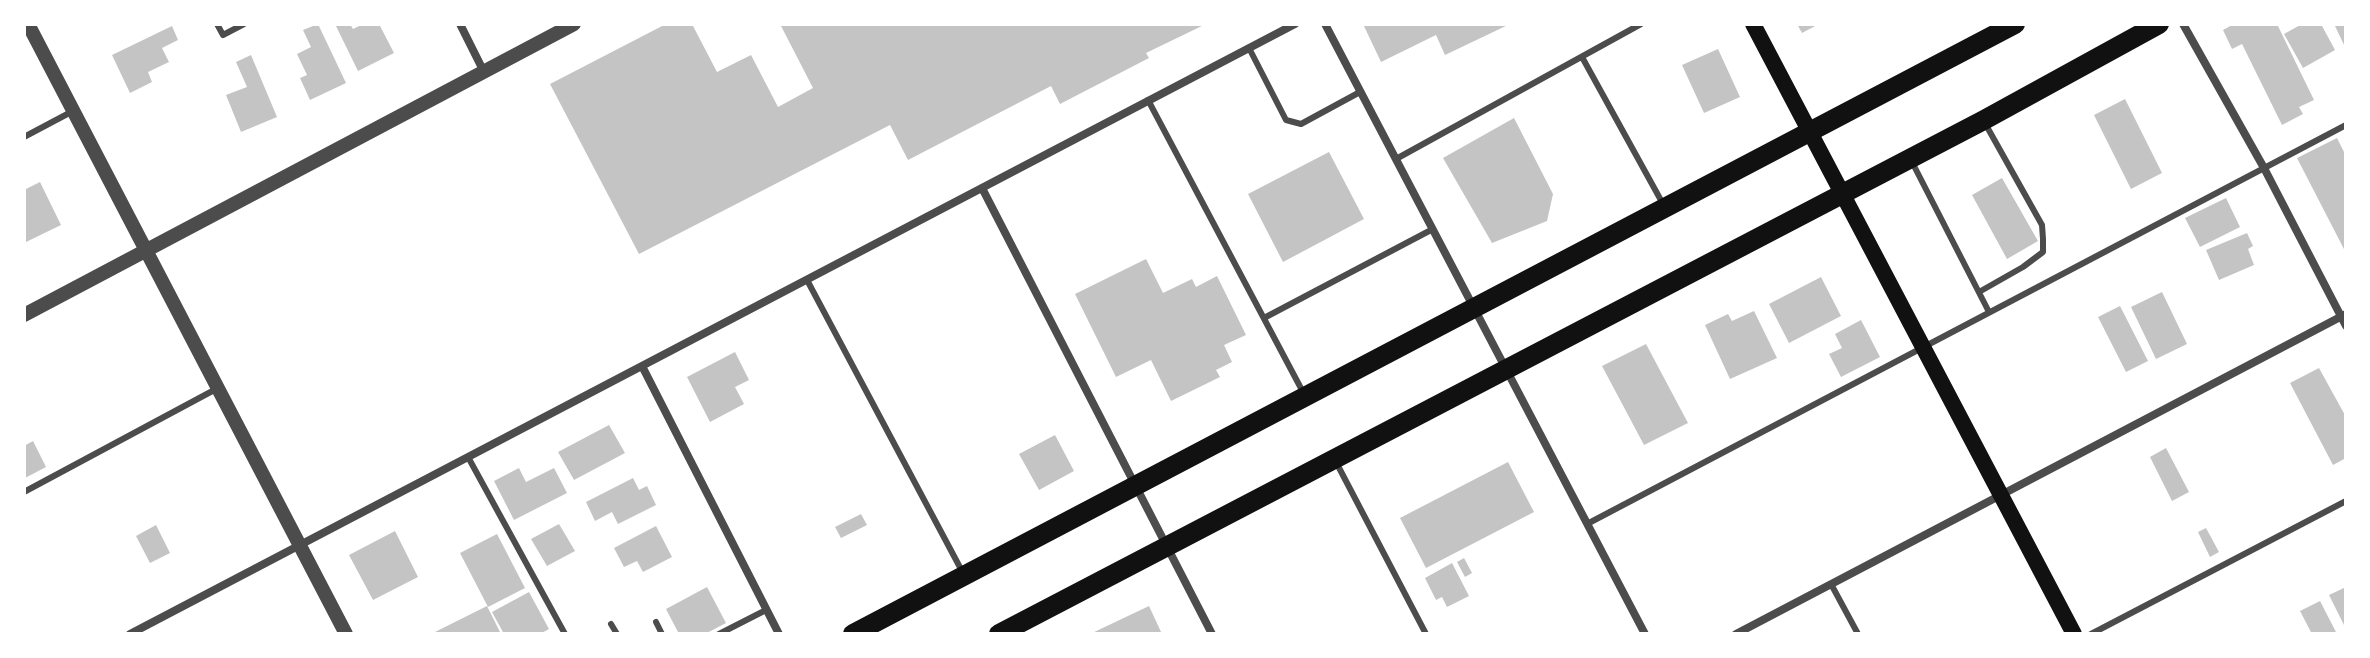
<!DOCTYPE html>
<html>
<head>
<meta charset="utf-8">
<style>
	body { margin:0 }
	#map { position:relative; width:2370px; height:658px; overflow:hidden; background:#fff; font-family:Jost,sans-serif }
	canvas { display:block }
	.frame { position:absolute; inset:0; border:26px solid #fff; pointer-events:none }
</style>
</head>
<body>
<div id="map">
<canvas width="2370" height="658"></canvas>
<div class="frame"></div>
</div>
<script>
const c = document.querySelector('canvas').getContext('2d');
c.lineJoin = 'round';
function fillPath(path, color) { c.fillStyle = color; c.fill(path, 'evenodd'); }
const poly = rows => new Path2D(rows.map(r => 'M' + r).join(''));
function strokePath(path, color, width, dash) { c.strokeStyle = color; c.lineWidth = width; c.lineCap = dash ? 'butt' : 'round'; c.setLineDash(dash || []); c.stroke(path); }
fillPath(poly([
	[318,24,346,83,310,100,300,78,307,75,297,54,311,47,303,30],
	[335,24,350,24,353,29,363,24,379,24,394,53,358,71],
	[666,24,692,24,717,72,751,55,778,107,813,88,780,24,1206,24,1146,53,1149,58,1060,104,1051,86,908,160,890,125,639,254,550,84],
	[1363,24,1510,24,1445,55,1436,35,1381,62],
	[1797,24,1819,24,1802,33],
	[2234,24,2277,24,2314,100,2299,107,2303,114,2282,125,2242,44,2232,49,2223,30],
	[2302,24,2321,24,2335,50,2303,68,2284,34],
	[2334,24,2346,24,2346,49],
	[172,26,178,40,162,48,169,62,148,72,152,82,130,93,112,55],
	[1718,49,1740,97,1704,113,1682,65],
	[251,55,277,117,241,132,226,95,247,87,236,62],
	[2125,99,2162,173,2131,189,2094,115],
	[1514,118,1553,194,1547,221,1492,243,1443,158],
	[2337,138,2346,156,2346,253,2297,158],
	[1329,152,1364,219,1283,262,1248,194],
	[2002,178,2038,241,2007,259,1972,195],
	[40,182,61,225,24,243,24,190],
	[2226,198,2240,227,2200,247,2185,218],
	[2247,233,2253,246,2248,249,2254,265,2219,280,2206,250],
	[1146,259,1163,293,1192,279,1196,287,1217,276,1246,335,1224,345,1232,362,1216,370,1220,377,1171,401,1151,360,1116,377,1075,294],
	[1821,277,1841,316,1789,343,1769,304],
	[2162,292,2187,344,2156,359,2131,307],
	[2120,306,2148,361,2126,372,2098,317],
	[1754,311,1777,358,1730,379,1705,325,1728,314,1732,321],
	[1861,320,1880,357,1841,377,1829,354,1842,348,1835,334],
	[1646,344,1688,423,1644,445,1602,366],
	[735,352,749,380,735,387,744,404,710,422,687,377],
	[2319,368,2346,417,2346,458,2333,465,2290,383],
	[609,425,625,453,574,480,558,452],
	[1055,435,1074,471,1039,490,1019,454],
	[33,441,46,467,25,478,24,446],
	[2166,448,2189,492,2172,501,2150,457],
	[1508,462,1534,512,1426,568,1400,518],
	[519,468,526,482,554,468,567,493,514,520,494,481],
	[633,478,639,490,647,486,656,505,618,524,612,512,595,521,586,502],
	[861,514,867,525,841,538,835,527],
	[559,524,575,551,547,566,531,539],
	[156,525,170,553,150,563,136,536],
	[656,526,672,557,643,572,637,561,624,567,614,548],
	[2206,528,2219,552,2210,557,2198,532],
	[395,531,418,577,373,600,349,555],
	[497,534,525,588,488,607,460,553],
	[1464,558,1472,573,1465,577,1457,562],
	[1452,563,1469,596,1447,607,1442,597,1436,600,1425,578],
	[707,587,726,623,705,634,679,634,666,609],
	[2346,587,2346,629,2329,595],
	[529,592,549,629,540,634,504,634,492,612],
	[2320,601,2337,634,2312,634,2300,611],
	[487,606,501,634,431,634],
	[1149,606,1162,634,1090,634]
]), '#c4c4c4');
strokePath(poly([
	[217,24,223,35,244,24],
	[1249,48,1286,120,1301,124,1360,92],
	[1582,57,1663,204],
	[1148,100,1304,394],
	[24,137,73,111],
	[1396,159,1641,24],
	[1912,162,1989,312],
	[807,280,963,573],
	[1979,292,2023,267,2043,252,2043,239,2042,225,1986,125],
	[1264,318,1431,230],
	[468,457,565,634],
	[1336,462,1426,634],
	[24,492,218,388],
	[1587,524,2346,125],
	[1831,584,1858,634],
	[656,622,662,634],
	[611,624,617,634],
	[719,634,766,610],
	[2091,634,2346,501]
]), '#4c4c4c', 6);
strokePath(poly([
	[460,24,484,72],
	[1325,24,1645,634],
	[2183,24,2264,168,2346,326],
	[982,188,1212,634],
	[642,366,779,634],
	[130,634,1295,24],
	[1736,634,2346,314]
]), '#4c4c4c', 8);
strokePath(poly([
	[28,24,346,634],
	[24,315,574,24]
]), '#4c4c4c', 14);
strokePath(poly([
	[1753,24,2074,634]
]), '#111', 16);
strokePath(poly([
	[853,634,2015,24],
	[999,634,1984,120,2159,24]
]), '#111', 20);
</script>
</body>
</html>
